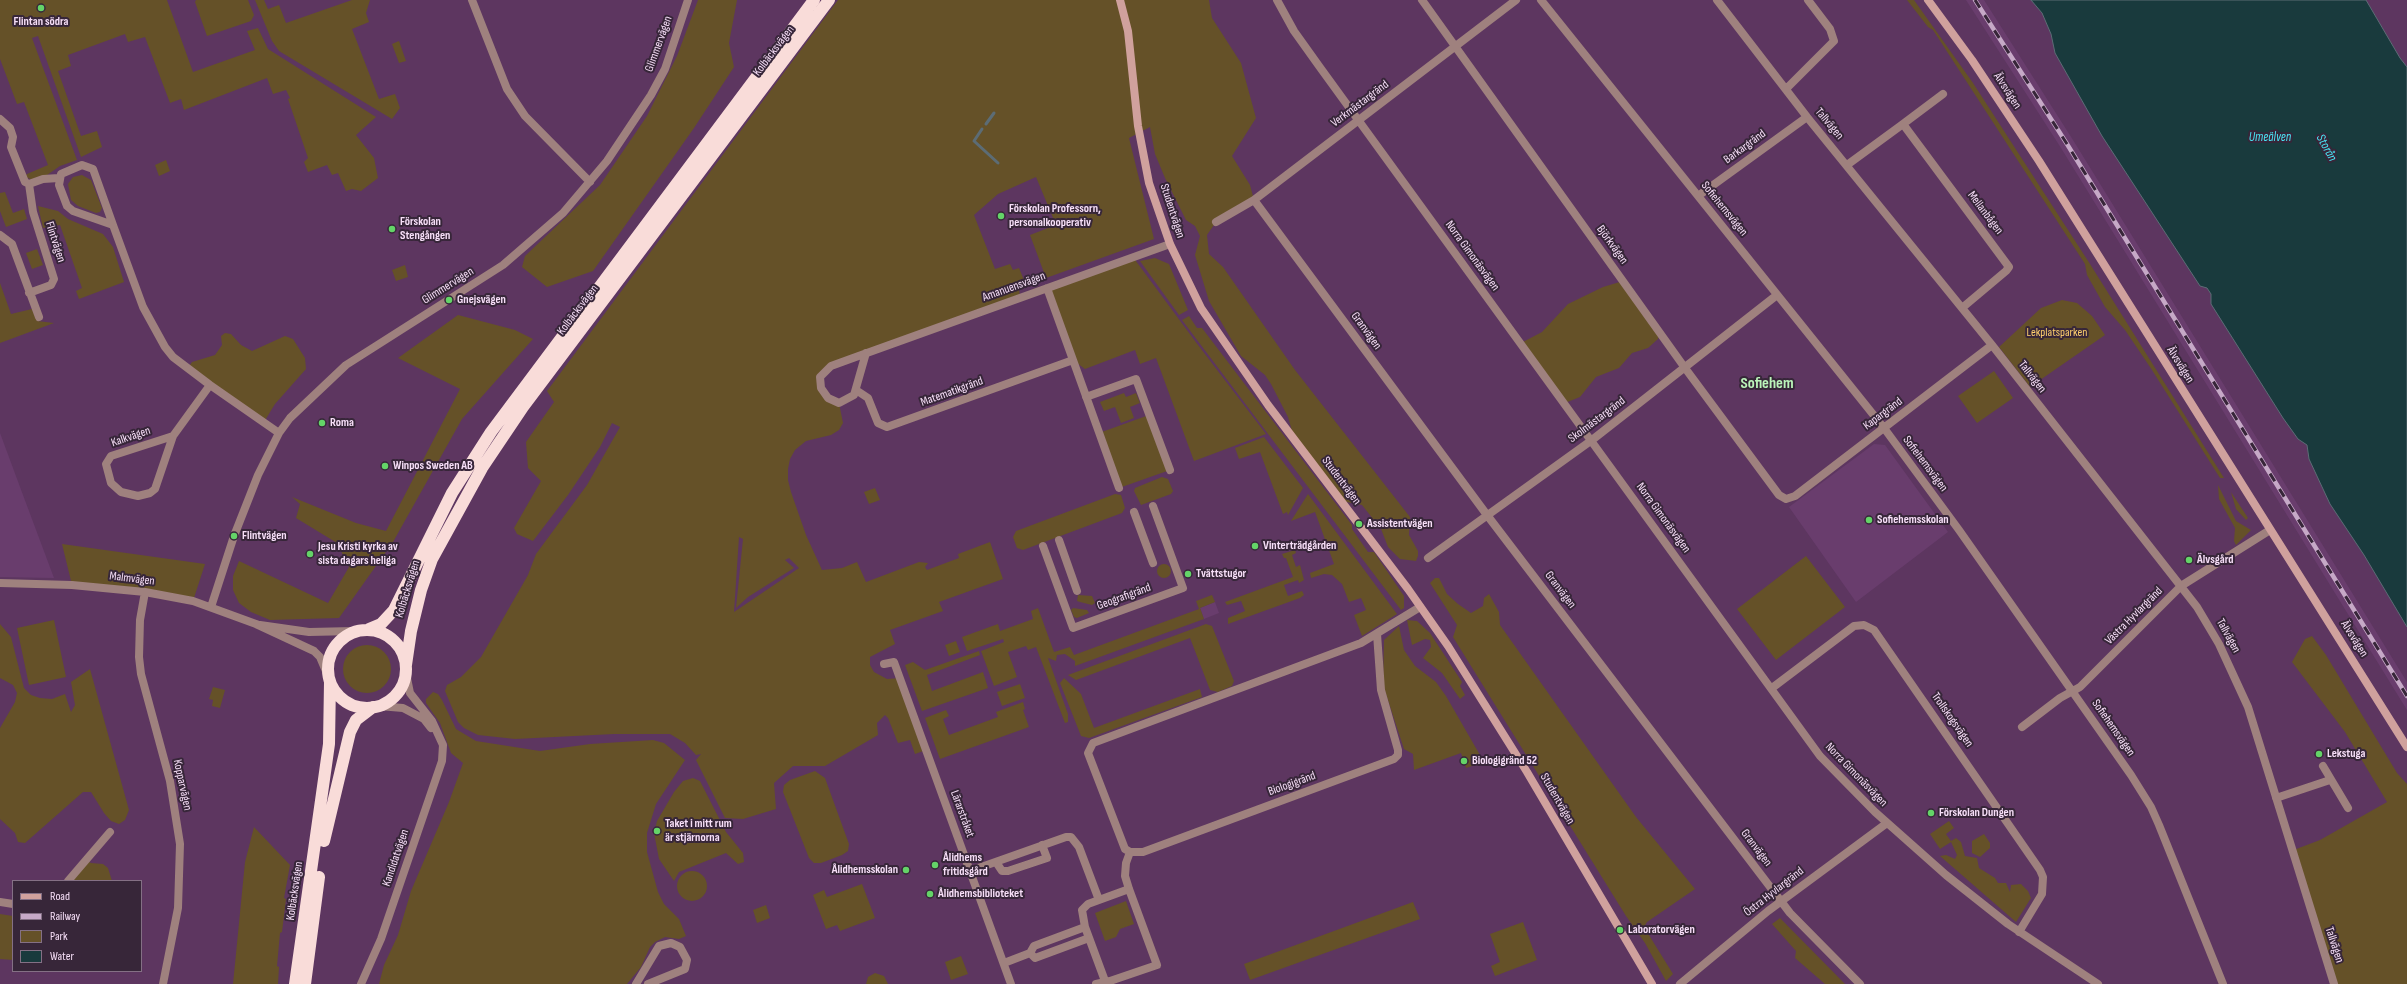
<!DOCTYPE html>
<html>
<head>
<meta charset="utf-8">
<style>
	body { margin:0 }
	#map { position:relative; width:2407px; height:984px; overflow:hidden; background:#5d3660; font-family:"Sofia Sans Condensed",sans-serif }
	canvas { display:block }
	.legend { position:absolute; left:12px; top:880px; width:130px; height:92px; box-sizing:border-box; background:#372639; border:1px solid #847085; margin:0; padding:5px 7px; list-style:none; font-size:12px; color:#f7dff8 }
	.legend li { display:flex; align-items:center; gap:8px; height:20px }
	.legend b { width:20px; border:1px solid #847085 }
</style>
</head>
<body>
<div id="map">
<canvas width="2407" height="984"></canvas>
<ul class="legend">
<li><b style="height:5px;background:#d0a19d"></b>Road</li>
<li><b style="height:5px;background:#c6a9c7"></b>Railway</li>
<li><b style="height:11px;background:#655128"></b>Park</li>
<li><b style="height:11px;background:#193a3d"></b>Water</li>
</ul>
</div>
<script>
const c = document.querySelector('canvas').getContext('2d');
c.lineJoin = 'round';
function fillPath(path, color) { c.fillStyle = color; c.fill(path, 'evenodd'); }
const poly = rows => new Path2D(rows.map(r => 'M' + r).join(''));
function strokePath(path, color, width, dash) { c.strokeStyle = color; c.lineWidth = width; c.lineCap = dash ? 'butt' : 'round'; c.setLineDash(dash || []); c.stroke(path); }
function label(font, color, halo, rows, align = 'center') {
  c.font = font + ' "Sofia Sans Condensed",sans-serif'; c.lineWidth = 4; c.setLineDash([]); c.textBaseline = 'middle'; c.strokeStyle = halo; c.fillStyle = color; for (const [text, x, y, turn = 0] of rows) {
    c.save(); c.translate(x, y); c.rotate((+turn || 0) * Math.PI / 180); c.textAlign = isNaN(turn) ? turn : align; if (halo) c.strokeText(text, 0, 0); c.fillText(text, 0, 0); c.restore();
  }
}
fillPath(poly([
	[1966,0,1984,0,2073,140,2407,682,2407,710,2061,148],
	[0,433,20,487,54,578,0,577],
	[1874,444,1885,445,1948,532,1856,602,1789,507],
	[1215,602,1219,613,1204,619,1200,608]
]), '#693d6d');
fillPath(poly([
	[0,0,167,0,193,72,255,50,247,31,258,28,268,49,376,117,356,135,374,158,378,178,361,191,352,189,346,191,338,173,332,175,327,165,308,172,304,162,308,158,288,99,290,98,286,90,273,94,267,78,184,110,181,99,170,103,145,37,128,42,125,34,68,55,71,66,58,71,81,136,97,131,102,147,81,157,38,36,32,38,77,160,60,166,47,175,32,180,28,178,25,176,27,174,48,165,24,102,17,104,0,59],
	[196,0,248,0,254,15,251,21,207,36,195,2],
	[255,0,264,0,268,9,279,5,286,23,352,0,370,0,366,13,369,22,352,29,379,99,395,94,400,108,392,119,279,51,272,41],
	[698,0,737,0,729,43,734,67,694,128,593,271,547,287,522,267,525,256,600,185,647,116,677,56],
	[838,0,1209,0,1212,18,1241,63,1256,118,1232,156,1250,185,1254,200,1216,222,1207,235,1209,254,1223,267,1295,370,1410,517,1409,535,1418,551,1418,556,1416,561,1400,559,1388,547,1381,529,1362,505,1341,501,1294,438,1288,417,1271,384,1265,375,1241,356,1209,301,1195,255,1200,236,1195,226,1186,220,1165,178,1155,154,1150,127,1129,138,1154,239,1046,278,1030,235,1056,225,1036,177,998,194,974,215,995,269,1010,264,1013,270,1019,268,1026,285,1019,288,1020,298,824,371,821,388,839,403,843,423,839,430,831,435,806,441,795,450,790,459,788,469,788,480,791,492,806,535,822,570,842,568,857,562,866,582,919,562,928,563,925,567,927,570,959,558,958,554,990,542,1003,579,939,602,943,611,890,630,895,644,870,657,870,665,874,672,887,679,900,678,926,750,915,754,910,740,898,743,888,718,885,715,877,723,878,735,825,766,793,766,774,783,776,809,743,819,725,818,696,760,701,754,696,755,685,743,670,734,614,734,515,739,478,735,464,728,458,722,445,691,447,685,461,677,481,657,528,575,536,554,587,485,620,427,612,423,600,447,568,495,533,541,517,534,514,528,541,481,528,468,526,442,554,402,547,391],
	[739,537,743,539,736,608,748,597,794,568,785,560,789,558,799,568,734,612],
	[1907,0,1914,0,1973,83,2090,264,2224,478,2220,478,2152,370,2125,330,2105,307,2087,275,2085,264,1933,30,1928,27],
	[399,41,406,61,399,63,392,44],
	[166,160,170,171,159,176,155,165],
	[82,175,91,180,102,208,100,212,96,213,78,206,71,200,68,184,73,177],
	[5,192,13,213,24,209,27,219,6,227,0,211,0,193],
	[38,206,58,211,68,219,103,234,113,247,124,282,79,299,76,291,82,288,60,225,43,228],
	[37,249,43,265,32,269,26,253],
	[1133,257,1195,341,1266,434,1194,461,1156,358,1140,364,1135,350,1085,369,1073,360,1047,288],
	[1155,258,1169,264,1188,310,1179,315,1140,261],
	[405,265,408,277,396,281,392,270],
	[1623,281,1660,332,1658,339,1648,348,1632,353,1619,368,1596,377,1580,397,1565,403,1521,343,1542,332,1568,304,1603,287],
	[0,283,11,314,32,309,37,321,54,323,0,343],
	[2062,300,2077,303,2092,316,2105,335,2030,387,1999,347,2041,308],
	[458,315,515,330,533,339,462,419,393,542,339,618,270,620,251,612,239,603,233,590,233,576,239,561,328,603,349,567,337,543,296,518,300,504,292,497,356,523,386,531,460,389,398,358],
	[1189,316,1197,328,1202,328,1352,525,1352,529,1368,552,1374,552,1404,596,1404,608,1401,610,1182,320],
	[225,333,231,334,241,345,252,351,285,336,293,339,305,358,306,369,275,404,264,422,188,368,192,362,215,355,222,345,221,336],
	[1994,371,2013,398,1977,423,1958,396],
	[1124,393,1126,397,1136,393,1140,403,1130,407,1134,418,1121,423,1115,407,1104,411,1100,402],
	[1149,415,1170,470,1119,488,1099,433],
	[1264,437,1303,488,1288,515,1287,512,1283,514,1260,452,1239,459,1235,448],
	[1162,477,1168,479,1173,491,1171,494,1141,505,1134,491,1135,488],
	[2218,485,2236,521,2251,530,2236,545,2234,541,2235,528,2219,499],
	[875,488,880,500,869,504,864,492],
	[2231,492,2248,518,2246,520,2236,509],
	[1115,494,1121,495,1125,508,1122,513,1023,550,1017,548,1013,537,1016,531],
	[1308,494,1397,614,1362,636,1354,615,1366,610,1361,598,1349,602,1342,584,1332,575,1324,574,1311,578,1310,573,1334,564,1315,512,1291,521],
	[62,544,205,564,193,601,72,585],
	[1295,550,1296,553,1292,555,1296,567,1300,565,1304,580,1299,583,1298,580,1284,585,1288,596,1302,591,1304,595,1300,598,1228,624,1228,618,1245,611,1241,601,1227,605,1225,602,1293,577,1286,558,1284,558,1282,554],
	[1806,556,1845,607,1776,660,1737,609],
	'1157 571a7 7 0 1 1 14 0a7 7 0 1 1-14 0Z',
	[1435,578,1439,578,1447,594,1458,604,1471,613,1483,606,1484,598,1489,594,1499,612,1500,625,1636,817,1695,889,1647,922,1644,927,1673,974,1666,981,1645,943,1626,916,1453,637,1457,625,1430,583],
	[1078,595,1092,596,1095,603,1092,605,1080,602,1077,601],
	[1212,595,1215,602,1200,608,1204,619,1075,666,1075,661,1065,654,1057,655,1056,661,1048,658,1068,714,1068,722,1065,723,1036,647,1028,650,1026,646,1008,652,1017,677,994,686,981,651,1004,642,1003,639,967,651,962,637,998,624,1000,631,1033,619,1031,611,1038,608,1054,652,1070,647,1074,655,1199,609,1196,601],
	[1073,608,1087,610,1089,613,1077,618,1074,617,1071,610],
	[54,620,66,677,29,685,17,628],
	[1407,620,1417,621,1430,633,1462,682,1460,686,1465,695,1460,699,1442,673,1423,658,1431,647,1430,640,1425,639,1412,645],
	[0,624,11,637,24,688,31,695,40,698,52,699,65,694,71,712,75,705,71,682,90,669,129,810,125,820,119,824,111,821,104,813,91,792,83,792,25,843,18,842,15,833,0,819,0,728,15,702,17,693,13,685,0,678],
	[1206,624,1212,626,1234,681,1232,686,1218,692,1210,690,1190,638,1076,680,1068,675],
	[1399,626,1404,650,1415,666,1436,682,1446,696,1484,762,1466,768,1461,753,1414,770,1413,754,1404,749,1383,685,1384,640],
	[2312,636,2326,655,2397,773,2407,784,2407,984,2334,984,2291,851,2320,840,2387,802,2345,732,2292,662,2305,639],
	[956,641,960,652,949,656,945,645],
	'343 669a24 24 0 1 1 48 0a24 24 0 1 1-48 0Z',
	[979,651,980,655,927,675,932,691,983,672,988,688,922,711,905,665,913,662,925,670],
	[1064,678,1081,694,1094,728,1200,689,1202,697,1089,738,1081,736,1060,683],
	[1020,684,1025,698,1002,706,997,692],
	[213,687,225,690,220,708,212,706,213,700,209,699],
	[433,692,438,694,442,700,456,729,476,741,540,751,590,744,653,740,664,743,685,760,656,804,647,833,647,852,658,892,664,904,679,919,686,936,679,939,665,937,655,942,650,947,641,967,627,984,379,984,384,965,398,935,411,891,449,802,463,763,451,753,440,723,426,703,426,699],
	[1023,702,1025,709,1023,710,1029,727,940,759,925,718,946,710,949,716,943,719,949,735,998,717,996,712],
	[815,771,825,778,849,844,848,851,842,855,821,863,814,863,809,858,783,792,784,785,790,780],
	[693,778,700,781,726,832,743,853,744,862,738,864,726,853,679,872,674,881,659,859,654,833,657,821,674,792,683,781],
	[1949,821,1954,828,1946,834,1951,841,1956,838,1961,842,1965,856,1977,858,1979,868,1995,878,1998,883,2006,883,2010,892,2011,885,2021,884,2028,891,2031,898,2016,922,1940,856,1946,855,1955,859,1957,855,1951,842,1940,849,1930,834],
	[254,827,290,865,284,898,286,899,282,932,280,933,277,966,279,967,278,984,233,984,245,862],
	[1984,834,1990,843,1990,848,1980,857,1972,853,1972,841],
	[86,860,91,863,103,864,108,868,112,881,114,881,72,881],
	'677 886a15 15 0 1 1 30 0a15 15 0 1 1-30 0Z',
	[862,884,875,918,840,931,837,925,826,929,813,895,824,890,827,897],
	[1126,901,1134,924,1120,929,1116,937,1105,941,1095,913],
	[1413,902,1420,919,1250,980,1244,964],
	[766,905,770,918,757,923,753,910],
	[0,914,13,916,13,960,0,959],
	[1780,918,1845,984,1825,984,1795,958,1796,951,1772,924],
	[1523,922,1537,960,1495,976,1491,966,1500,962,1490,934],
	[961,956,968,974,951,980,945,962],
	[875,973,884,976,888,984,866,984,868,977]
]), '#655128');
const water = poly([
	[2031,0,2366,0,2400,58,2407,67,2407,627,2364,555,2330,504,2309,459,2307,445,2298,439,2283,418,2211,304,2211,294,2207,288,2200,286,2102,136,2055,53,2051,34,2042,13,2031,0]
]);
fillPath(water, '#193a3d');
strokePath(water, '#5c6c75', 1);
strokePath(poly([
	[986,124,994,113],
	[982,129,974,141,998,163]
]), '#5c6c75', 3);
strokePath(poly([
	[472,0,507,89,525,116,590,182],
	[1277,0,1294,31,1319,66,1820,756,1875,812,1946,875,2008,924,2098,984],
	[1422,0,1685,368,1779,495,1786,499,1795,496,1992,345],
	[1541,0,1884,428,1959,530,2131,775,2151,807,2159,825,2223,984],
	[1717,0,1807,117,1992,345,2197,607,2219,644,2248,707,2334,984],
	[1786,89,1834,41,1830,29,1808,0],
	[0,119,10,128,13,137,11,147,25,182,29,184,43,179,59,178],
	[1903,124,1943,94],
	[1847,165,1903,124,2009,267,2006,271,1962,308],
	[29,184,33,212,54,279,51,285,29,293],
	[1698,196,1807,117],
	[1254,200,1487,515,1790,913,1860,984],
	[1216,222,1254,200,1516,0],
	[113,225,93,169,82,165,61,174,59,185,67,206,73,211,113,225,143,307,165,347,173,357,210,385,279,433],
	[0,235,12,244,39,317],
	[866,353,854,395,839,403,828,398,821,388,820,377,831,366,853,358,1170,244],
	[1073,360,1119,488],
	[856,390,868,398,878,423,887,427,1073,360,1047,288],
	[1086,397,1136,379,1170,470],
	[173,436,111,456,106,464,111,483,121,492,138,496,150,493,155,489,173,436,210,385],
	[1134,512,1153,563],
	[1059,540,1077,591],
	[1043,546,1073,628,1183,588,1153,506],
	[1428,558,1592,440,1777,295],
	[0,583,72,585,145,592,193,601,256,624,314,651,320,657,328,676],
	[145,592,140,620,139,657,141,674,170,781,180,844,178,908,163,984],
	[211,607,234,536,258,475,279,433,290,418,346,365,503,265,563,213,607,161,651,95,665,69,688,0],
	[260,625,309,632,354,631],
	[1377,634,1381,690,1398,750,1398,755,1394,759,1143,852,1130,852,1125,849,1088,753,1093,743,1361,643,1420,607],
	[884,664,894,662,1011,984],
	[1772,688,1854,626,1864,625,1874,630,2040,870,2043,877,2042,894,2019,932],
	[379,706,403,708,424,719,431,728],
	[2022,727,2060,698,2080,687,2181,586,2270,530],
	[2323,766,2348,808],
	[2276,798,2330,780],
	[996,862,1002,871,1008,871,1047,858,1042,845],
	[970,871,1066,837,1071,837,1079,847,1099,900],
	[68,881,110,832],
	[0,902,13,904],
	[1030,953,1035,958,1089,938],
	[1004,963,1030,953,1034,946,1085,927],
	[1105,981,1085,927,1082,910,1088,904,1129,889],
	[361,984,381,939,442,761,443,745,432,721,410,693,406,673],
	[636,984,659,946,671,943,680,947,687,960,685,969,648,984],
	[1096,984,1110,981,1157,965,1129,889,1125,876,1126,863,1130,852],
	[1680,984,1768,911,1887,823]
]), '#9f817e', 8);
strokePath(poly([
	[1120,0,1128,31,1138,126,1149,183,1170,244,1201,308,1268,405,1408,589,1448,646,1527,772,1652,984],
	[1928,0,1972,60,2039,161,2407,747]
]), '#d0a19d', 8);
strokePath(poly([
	[369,629,381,624,394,610,452,493,491,432,814,0],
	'328 669a39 39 0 1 1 78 0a39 39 0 1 1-78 0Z',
	[406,665,411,631,421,590,432,559,482,468,523,407,829,0],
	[324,841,350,732,356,720,373,707],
	[295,984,329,744,330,682],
	[305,984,319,877]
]), '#f9dcd9', 12);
const rail = poly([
	[1975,0,2067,144,2407,696]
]);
strokePath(rail, '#c6a9c7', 4.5);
strokePath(rail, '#372639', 3, [9]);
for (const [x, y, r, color] of [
	[41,8,4,"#64d468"],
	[1001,216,4,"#64d468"],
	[392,229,4,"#64d468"],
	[449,300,4,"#64d468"],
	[322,423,4,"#64d468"],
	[385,466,4,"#64d468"],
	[1869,520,4,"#64d468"],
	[1359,524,4,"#64d468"],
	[234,536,4,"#64d468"],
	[1255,546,4,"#64d468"],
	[310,554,4,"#64d468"],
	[2189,560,4,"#64d468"],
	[1188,574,4,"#64d468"],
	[2319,754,4,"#64d468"],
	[1464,761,4,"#64d468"],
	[1931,813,4,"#64d468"],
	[657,831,4,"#64d468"],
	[935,865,4,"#64d468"],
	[906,870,4,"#64d468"],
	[930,894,4,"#64d468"],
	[1620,930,4,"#64d468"]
]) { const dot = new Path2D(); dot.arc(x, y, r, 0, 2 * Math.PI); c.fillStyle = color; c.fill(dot); strokePath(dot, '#372639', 1.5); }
label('bold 12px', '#f7dff8', '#372639', [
	["Flintan södra",41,22,"center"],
	["Förskolan Professorn,",1009,209],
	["personalkooperativ",1009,223],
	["Förskolan",400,222],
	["Stengången",400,236],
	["Gnejsvägen",457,300],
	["Roma",330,423],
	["Winpos Sweden AB",393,466],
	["Sofiehemsskolan",1877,520],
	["Assistentvägen",1367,524],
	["Flintvägen",242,536],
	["Vinterträdgården",1263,546],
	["Jesu Kristi kyrka av",318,547],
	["sista dagars heliga",318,561],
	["Älvsgård",2197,560],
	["Tvättstugor",1196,574],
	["Lekstuga",2327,754],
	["Biologigränd 52",1472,761],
	["Förskolan Dungen",1939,813],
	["Taket i mitt rum",665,824],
	["är stjärnorna",665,838],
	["Ålidhems",943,858],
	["fritidsgård",943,872],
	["Ålidhemsskolan",898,870,"right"],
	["Ålidhemsbiblioteket",938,894],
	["Laboratorvägen",1628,930]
], 'left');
label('12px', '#f7dff8', '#372639', [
	["Glimmervägen",659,44,-70],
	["Kolbäcksvägen",774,51,-53],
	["Älvsvägen",2007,91,57],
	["Verkmästargränd",1360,104,-37],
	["Tallvägen",1829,124,50],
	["Barkargränd",1745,147,-36],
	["Sofiehemsvägen",1724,209,51],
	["Studentvägen",1172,211,72],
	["Mellanbågen",1985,213,53],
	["Flintvägen",55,242,72],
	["Björkvägen",1612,245,54],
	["Norra Gimonäsvägen",1472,256,54],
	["Glimmervägen",448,286,-32],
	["Amanuensvägen",1014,287,-20],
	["Kolbäcksvägen",578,310,-53],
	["Granvägen",1366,331,54],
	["Älvsvägen",2180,365,58],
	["Tallvägen",2032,377,52],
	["Matematikgränd",952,392,-20],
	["Kapargränd",1883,414,-37],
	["Skolmästargränd",1597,420,-37],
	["Kalkvägen",131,437,-19],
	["Sofiehemsvägen",1925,464,53],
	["Studentvägen",1341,481,53],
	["Norra Gimonäsvägen",1663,518,54],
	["Malmvägen",132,579,7],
	["Kolbäcksvägen",408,589,-73],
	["Granvägen",1560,590,53],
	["Geografigränd",1124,597,-20],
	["Västra Hyvlargränd",2134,616,-45],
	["Tallvägen",2228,636,61],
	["Älvsvägen",2354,639,58],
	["Trollskogsvägen",1952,720,55],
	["Sofiehemsvägen",2113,728,55],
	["Norra Gimonäsvägen",1856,775,46],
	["Biologigränd",1292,784,-20],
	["Kopparvägen",182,785,78],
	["Studentvägen",1557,799,60],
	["Lärarstråket",962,814,70],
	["Granvägen",1756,848,53],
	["Kandidatvägen",396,858,-71],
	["Kolbäcksvägen",295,891,-82],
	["Östra Hyvlargränd",1774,892,-38],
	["Tallvägen",2334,945,72]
]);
label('12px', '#ffd06d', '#372639', [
	["Lekplatsparken",2057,333]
]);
label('italic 13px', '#49e6f5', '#372639', [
	["Umeälven",2270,138],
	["Storån",2326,148,61]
]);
label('bold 16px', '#bbf5ba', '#372639', [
	["Sofiehem",1767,384]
]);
</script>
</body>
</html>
